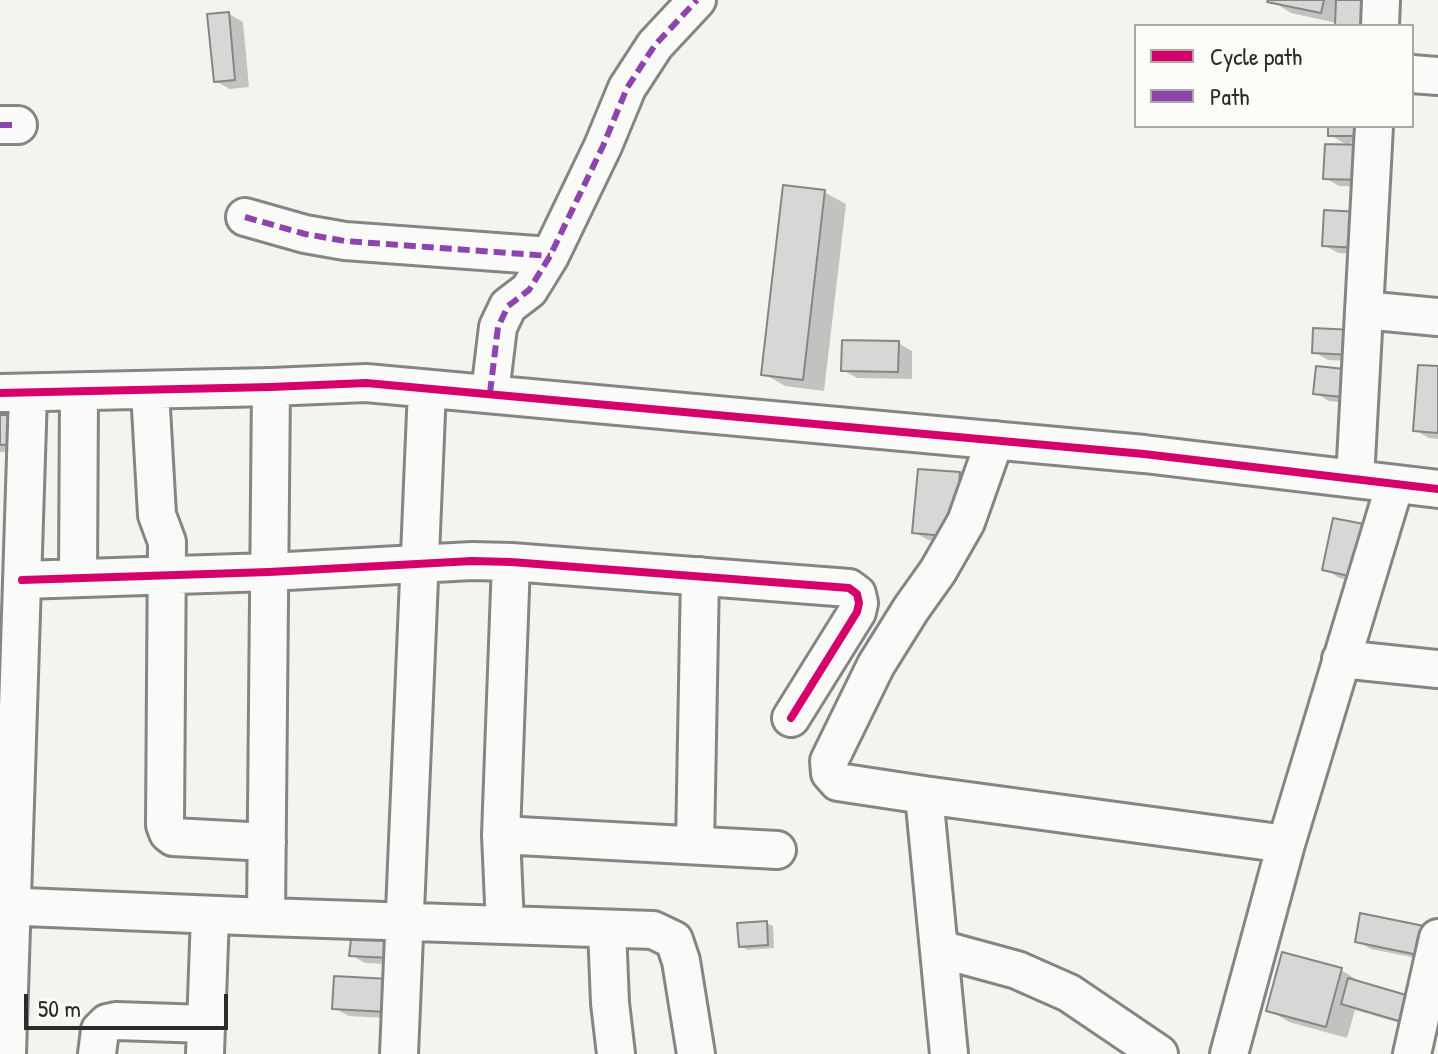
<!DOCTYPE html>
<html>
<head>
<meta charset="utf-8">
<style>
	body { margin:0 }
	#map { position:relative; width:1438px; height:1054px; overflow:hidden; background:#f4f3f0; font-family:"Patrick Hand",sans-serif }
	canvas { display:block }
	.legend { position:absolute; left:1134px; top:24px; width:280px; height:104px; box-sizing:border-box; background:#fdfcf7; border:2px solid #a9a8a5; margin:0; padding:10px 14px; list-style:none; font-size:24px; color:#2b2b2b }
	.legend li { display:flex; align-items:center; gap:16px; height:40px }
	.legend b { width:40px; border:2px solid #a9a8a5 }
	.scale { position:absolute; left:24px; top:994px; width:204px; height:36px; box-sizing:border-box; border:4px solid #2b2b2b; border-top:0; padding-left:10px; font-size:24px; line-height:28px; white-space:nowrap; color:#2b2b2b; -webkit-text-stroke:6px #fdfcf7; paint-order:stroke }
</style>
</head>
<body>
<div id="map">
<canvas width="1438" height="1054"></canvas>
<ul class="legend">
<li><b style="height:10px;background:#d6006c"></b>Cycle path</li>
<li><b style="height:10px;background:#8e44ad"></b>Path</li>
</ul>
<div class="scale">50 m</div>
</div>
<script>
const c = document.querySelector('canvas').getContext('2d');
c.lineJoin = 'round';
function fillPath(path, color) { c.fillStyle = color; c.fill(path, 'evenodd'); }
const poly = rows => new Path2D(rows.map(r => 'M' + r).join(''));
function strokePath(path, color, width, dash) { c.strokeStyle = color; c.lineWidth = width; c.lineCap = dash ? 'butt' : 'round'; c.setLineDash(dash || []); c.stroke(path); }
fillPath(poly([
	[1270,0,1376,0,1337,26,1337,23,1291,13],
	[229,14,243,22,249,87,230,89,215,81],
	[1330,126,1380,143,1351,143,1351,147,1376,187,1339,186,1325,178,1350,147,1330,135],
	[824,192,846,204,824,391,785,386,764,374],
	[1326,212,1372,255,1338,253,1324,245],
	[1315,330,1367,362,1328,360,1314,352],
	[898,343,912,351,912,379,857,378,843,370],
	[1318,368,1365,405,1329,401,1315,393],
	[1438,368,1438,439,1429,438,1415,430],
	[0,417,32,451,0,452],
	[920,471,960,474,974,482,968,544,928,540,914,532],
	[1368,527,1372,584,1339,578,1325,569],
	[766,923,773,926,774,948,747,950,741,946],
	[1423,927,1437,936,1432,961,1371,949,1357,941],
	[354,934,404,965,365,963,351,955],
	[1341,970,1362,983,1405,997,1419,1005,1413,1027,1355,1010,1347,1038,1289,1022,1268,1010],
	[336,978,402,1019,349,1016,334,1008]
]), '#0003');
const building = poly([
	[1268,0,1324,0,1321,13,1267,2,1268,0],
	[1336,0,1371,0,1370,26,1335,26,1336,0],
	[229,12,235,80,214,82,207,14,229,12],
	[1328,126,1367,126,1367,136,1328,136,1328,126],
	[1325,144,1363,145,1362,180,1323,179,1325,144],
	[783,185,825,190,803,380,761,375,783,185],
	[1324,210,1360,212,1359,248,1322,246,1324,210],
	[1313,328,1354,330,1353,355,1312,353,1313,328],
	[842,340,899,341,898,372,841,371,842,340],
	[1418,365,1438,366,1438,433,1413,431,1418,365],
	[1316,366,1354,370,1352,398,1313,394,1316,366],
	[0,415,18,415,19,444,0,445,0,415],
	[918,469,960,472,955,537,912,533,918,469],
	[1333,518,1369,525,1358,578,1322,570,1333,518],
	[1360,913,1424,926,1418,955,1355,942,1360,913],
	[767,921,768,945,739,947,737,923,767,921],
	[352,932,391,934,391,958,349,956,352,932],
	[1282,952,1342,968,1326,1027,1266,1011,1282,952],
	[334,976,390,979,388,1012,332,1009,334,976],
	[1348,978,1406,995,1399,1021,1341,1004,1348,978]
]);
fillPath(building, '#d8d7d5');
strokePath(building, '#858584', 2);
const minor = poly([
	[1380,26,1381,0],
	[1412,74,1438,76],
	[0,125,18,125],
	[245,217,305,234,345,241,550,256],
	[1364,310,1438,317],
	[150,391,157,515,167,542,165,825,168,833,173,837,267,842],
	[0,393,271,387,366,383,1144,454,1438,489],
	[490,393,498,327,508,306,529,290,550,256,603,146,627,88,655,45,697,0],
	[1355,479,1374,126],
	[78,578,79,393],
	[22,580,269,572,472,561,511,562,849,588,857,594,859,603,857,612,791,718],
	[1341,659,1438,669],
	[924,795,1286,844,1395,484],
	[501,835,777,850],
	[695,845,700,576],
	[0,906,266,917,653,930,674,940,681,961,696,1054],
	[266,917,271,387],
	[505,925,501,835,511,562],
	[607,929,610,1003,616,1054],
	[940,949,1017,970,1069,993,1159,1054],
	[7,1054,28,394],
	[97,1054,100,1030,107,1023,116,1021,206,1024],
	[205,1054,210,915],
	[399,1054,427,389],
	[949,1054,924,795,838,782,830,773,829,761,876,665,911,609,938,571,966,522,995,440],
	[1229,1054,1286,844],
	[1412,1054,1438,938]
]);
strokePath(minor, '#858584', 42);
strokePath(minor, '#fafaf8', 36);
strokePath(poly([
	[0,125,18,125],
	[245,217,305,234,345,241,550,256],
	[490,393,498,327,508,306,529,290,550,256,603,146,627,88,655,45,697,0]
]), '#8e44ad', 6, [12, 6]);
strokePath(poly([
	[0,393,271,387,366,383,1144,454,1438,489],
	[22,580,269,572,472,561,511,562,849,588,857,594,859,603,857,612,791,718]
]), '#d6006c', 8);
</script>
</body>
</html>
